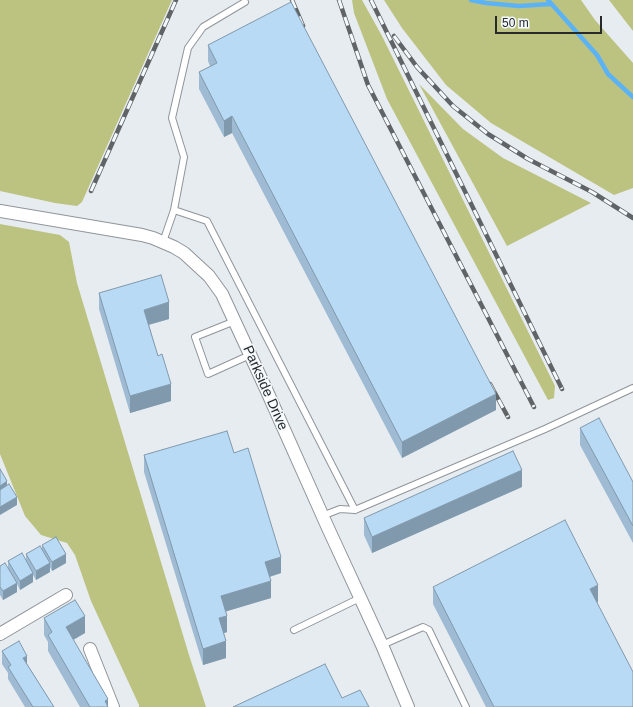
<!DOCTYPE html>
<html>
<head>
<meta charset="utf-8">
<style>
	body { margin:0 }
	#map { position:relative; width:633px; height:707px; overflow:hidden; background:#e6ecf0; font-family:Arial,sans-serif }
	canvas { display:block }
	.scale { position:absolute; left:495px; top:16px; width:107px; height:18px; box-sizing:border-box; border:2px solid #27292a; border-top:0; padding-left:5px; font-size:12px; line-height:14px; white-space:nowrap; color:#27292a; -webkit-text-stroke:3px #f3f9fd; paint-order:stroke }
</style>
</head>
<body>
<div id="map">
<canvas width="633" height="707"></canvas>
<div class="scale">50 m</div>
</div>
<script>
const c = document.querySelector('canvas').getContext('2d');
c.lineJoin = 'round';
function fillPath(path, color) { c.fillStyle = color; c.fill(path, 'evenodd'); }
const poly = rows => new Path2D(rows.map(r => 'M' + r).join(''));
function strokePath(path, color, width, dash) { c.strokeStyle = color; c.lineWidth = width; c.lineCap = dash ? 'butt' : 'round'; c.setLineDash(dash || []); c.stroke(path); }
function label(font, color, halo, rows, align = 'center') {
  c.font = font + ' Arial,sans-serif'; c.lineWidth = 3; c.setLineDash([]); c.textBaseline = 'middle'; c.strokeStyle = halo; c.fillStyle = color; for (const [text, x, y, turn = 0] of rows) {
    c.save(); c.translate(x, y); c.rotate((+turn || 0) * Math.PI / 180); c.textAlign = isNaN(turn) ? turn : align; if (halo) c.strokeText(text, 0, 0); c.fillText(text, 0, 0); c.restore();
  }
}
fillPath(poly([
	[0,0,172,0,82,202,77,206,55,203,0,191],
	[352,0,362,0,382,36,555,386,554,398,548,400,387,99,354,13],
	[384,0,581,0,595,20,633,63,633,188,614,195,491,123,446,85,402,28],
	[609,0,633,0,633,31],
	[419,84,463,129,503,158,591,203,507,246],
	[0,224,60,235,69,242,77,283,189,655,206,707,139,707,139,705,91,601,75,555,67,543,41,535,25,516,0,454]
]), '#bcc380');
strokePath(poly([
	[471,0,486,3,519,6,551,4],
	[548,0,597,55,608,74,633,97]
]), '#5bb3f6', 4.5);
const service = poly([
	[174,210,207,221,355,510,545,429,633,388],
	[163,242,174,210,184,157,172,118,188,48,203,27,245,2],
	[235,321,195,337,208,374,250,355],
	[322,516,340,509,355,510],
	[294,630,360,598],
	[382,645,423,627,429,630,466,707]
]);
const minor = poly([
	[0,211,142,235,153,238,174,247,184,253,209,276,222,294,266,389,328,528,382,645,408,707],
	[0,634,66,595],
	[90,649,113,707]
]);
strokePath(service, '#90959a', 8);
strokePath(minor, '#90959a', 14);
strokePath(service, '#fff', 6);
strokePath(minor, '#fff', 12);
const rail = poly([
	[292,0,303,26],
	[339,0,368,85,534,407],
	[371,0,562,389],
	[394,36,417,67,453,106,488,134,528,159,592,192,633,218],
	[91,191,176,0],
	[490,384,508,417]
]);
strokePath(rail, '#616466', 4.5);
strokePath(rail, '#f3f9fd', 3, [9]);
fillPath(poly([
	[208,45,496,410,402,458,232,133,224,137,199,89,199,72,210,66,208,61],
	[99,293,169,319,149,325,171,401,130,413,99,309],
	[580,428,633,482,633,543,580,445],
	[234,453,281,573,270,577,271,598,226,611,227,632,224,633,226,658,203,665,144,472,144,455],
	[522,487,372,553,364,535,364,518],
	[42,545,66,563,52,571,50,567,50,572,36,580,33,575,33,582,20,590,17,584,17,592,3,600,0,595,0,566,8,569,8,561,26,561,26,554,42,550],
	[433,587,598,602,597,602,633,707,486,707,433,604],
	[44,618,85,633,73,640,108,699,108,707,80,707,48,651,48,642,44,635],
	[2,651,27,664,54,707,25,707,8,679,8,673,2,664]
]), '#9ebbd3');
fillPath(poly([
	[232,116,232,133,224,137,224,121],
	[169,302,169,319,144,326,144,310],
	[171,384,171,401,130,413,130,396],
	[496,394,496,410,402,458,402,442],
	[522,470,522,487,372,553,372,537],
	[7,481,7,490,0,495,0,486],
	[17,497,17,505,0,515,0,507],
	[66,554,66,563,52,571,52,562],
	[281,557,281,573,265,578,265,562],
	[50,563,50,572,36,580,36,571],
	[33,573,33,582,20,590,20,581],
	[271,581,271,598,221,613,221,596],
	[17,583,17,592,3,600,3,591],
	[598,585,598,602,590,605,590,589],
	[85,616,85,633,66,644,66,627],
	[227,616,227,632,219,635,219,618],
	[226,641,226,658,203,665,203,649],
	[27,656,27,669,23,658],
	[108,699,108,707,105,701]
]), '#8199ac');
const building = poly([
	[291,2,496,394,402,442,232,116,224,121,199,72,217,63,208,45,291,2],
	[161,275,169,302,144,310,158,356,162,354,171,384,130,396,99,293,161,275],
	[599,418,633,482,633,526,580,428,599,418],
	[227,431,234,453,248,448,281,557,265,562,271,581,221,596,227,616,219,618,226,641,203,649,144,455,227,431],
	[513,451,522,470,372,537,364,518,513,451],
	[0,469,7,481,0,486,0,469],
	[9,484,17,497,0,507,0,490,9,484],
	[565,520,598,585,590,589,633,672,633,707,494,707,433,587,565,520],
	[56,537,66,554,52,562,42,545,56,537],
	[40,546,50,563,36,571,26,554,40,546],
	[22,553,33,573,20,581,8,561,22,553],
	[5,563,17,583,3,591,0,587,0,566,5,563],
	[75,600,85,616,66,627,108,699,105,701,108,707,90,707,48,635,52,632,44,618,75,600],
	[19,641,27,656,23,658,54,707,33,707,8,667,11,665,2,651,19,641],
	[325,664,342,698,360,690,369,707,233,707,325,664]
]);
fillPath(building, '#b8daf5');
strokePath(building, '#8199ac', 1);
label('14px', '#27292a', '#f3f9fd', [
	["Parkside Drive",265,388,66]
]);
</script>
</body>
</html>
